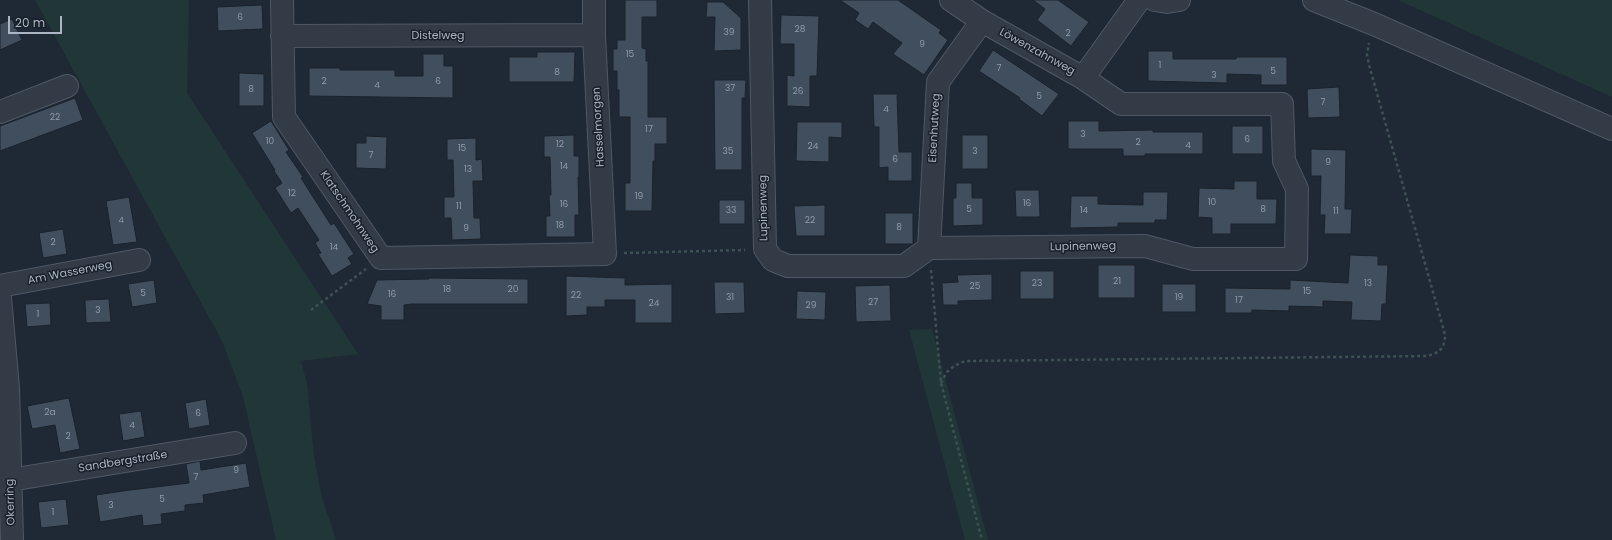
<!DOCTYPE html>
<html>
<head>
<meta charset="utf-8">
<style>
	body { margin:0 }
	#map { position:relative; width:1612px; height:540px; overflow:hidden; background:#1f2935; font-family:Poppins,sans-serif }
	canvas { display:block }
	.scale { position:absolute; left:8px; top:16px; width:54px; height:18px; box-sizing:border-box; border:2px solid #abb5c3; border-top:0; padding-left:5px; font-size:12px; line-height:14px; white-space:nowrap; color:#abb5c3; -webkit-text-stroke:3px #18202a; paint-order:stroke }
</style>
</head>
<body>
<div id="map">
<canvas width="1612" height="540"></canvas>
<div class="scale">20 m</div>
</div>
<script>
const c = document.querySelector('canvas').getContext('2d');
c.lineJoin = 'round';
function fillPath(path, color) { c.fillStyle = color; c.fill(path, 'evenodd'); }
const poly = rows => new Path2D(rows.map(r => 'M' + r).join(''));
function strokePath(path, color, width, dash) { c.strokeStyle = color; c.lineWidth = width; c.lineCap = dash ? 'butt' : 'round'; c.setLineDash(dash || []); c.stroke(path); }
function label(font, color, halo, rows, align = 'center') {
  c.font = font + ' Poppins,sans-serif'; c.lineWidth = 3; c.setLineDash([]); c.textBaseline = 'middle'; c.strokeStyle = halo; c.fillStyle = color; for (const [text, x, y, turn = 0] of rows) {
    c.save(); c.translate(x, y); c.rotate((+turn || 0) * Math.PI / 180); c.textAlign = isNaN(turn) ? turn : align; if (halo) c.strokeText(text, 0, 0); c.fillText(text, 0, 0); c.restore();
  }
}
fillPath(poly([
	[35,0,189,0,187,93,358,354,301,361,307,383,314,457,322,498,336,540,276,540,243,397,222,341],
	[1398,0,1612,0,1612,97],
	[932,329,988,540,965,540,909,330]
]), '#213637');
const building = poly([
	[625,0,657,0,657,17,642,17,642,48,646,49,646,61,648,61,648,117,667,117,667,144,655,144,655,161,653,161,652,211,625,211,625,183,630,183,630,117,619,117,619,90,617,90,617,71,613,71,613,49,617,49,617,40,625,40,625,0],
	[840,0,898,0,941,30,939,33,948,40,924,75,893,54,902,43,873,22,868,29,855,20,859,13,840,0],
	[1033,0,1058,0,1089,22,1071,46,1037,20,1045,9,1033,0],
	[707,2,723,2,741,18,741,50,714,51,715,17,706,17,707,2],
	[262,5,263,29,218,31,217,7,262,5],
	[781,15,819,16,817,76,810,76,810,107,787,106,787,75,794,76,794,44,780,44,781,15],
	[12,19,22,40,0,50,0,24,12,19],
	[993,50,1059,94,1042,116,1019,99,1020,98,979,71,993,50],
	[1148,51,1173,51,1173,59,1236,59,1236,57,1287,57,1287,85,1261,85,1261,75,1227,74,1227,83,1148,81,1148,51],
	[537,52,575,52,574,82,509,82,509,57,537,57,537,52],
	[423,54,444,54,444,66,453,66,453,98,309,96,309,68,340,68,340,70,395,70,395,76,423,76,423,54],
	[239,73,264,74,264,106,239,106,239,73],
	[714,80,746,80,745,98,742,98,742,170,715,170,714,80],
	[1339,87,1340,117,1308,118,1307,89,1339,87],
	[873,94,897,94,899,152,912,152,912,181,888,181,888,167,879,168,879,127,874,127,873,94],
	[75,98,83,120,0,151,0,126,75,98],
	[271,121,289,150,286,152,303,177,301,178,331,225,334,223,354,254,348,258,352,264,332,276,318,254,321,253,315,243,319,240,298,208,291,213,275,188,282,183,274,171,275,170,252,133,271,121],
	[1068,121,1099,121,1099,131,1153,130,1153,132,1203,132,1203,154,1145,154,1145,156,1123,156,1123,149,1068,149,1068,121],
	[797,122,842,122,842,138,829,137,829,162,796,161,797,122],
	[1232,126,1263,126,1263,154,1232,154,1232,126],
	[574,135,574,156,579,156,579,177,578,177,579,215,575,215,575,237,546,237,546,216,550,216,549,195,551,195,550,157,544,157,544,136,574,135],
	[962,135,988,135,988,169,962,169,962,135],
	[366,136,387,137,386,169,356,168,356,143,366,143,366,136],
	[476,138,476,160,482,159,483,181,473,181,474,218,480,218,481,239,452,240,451,218,444,218,444,197,454,197,453,160,447,160,447,139,476,138],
	[1311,149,1346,150,1345,209,1352,209,1351,234,1324,234,1325,215,1320,215,1321,176,1311,176,1311,149],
	[1234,181,1257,181,1257,199,1277,199,1276,224,1231,224,1231,234,1212,234,1212,218,1198,217,1199,188,1234,189,1234,181],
	[956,183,972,183,972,198,983,198,983,225,953,226,953,198,956,198,956,183],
	[1015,190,1039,190,1040,217,1016,217,1015,190],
	[1143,192,1168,192,1167,220,1155,220,1155,223,1118,223,1118,227,1070,228,1071,196,1098,196,1098,204,1143,205,1143,192],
	[129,197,137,242,113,245,106,201,129,197],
	[719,200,745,200,745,224,719,224,719,200],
	[825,205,825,236,796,236,794,206,825,205],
	[885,213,913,213,913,244,885,244,885,213],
	[63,229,67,254,43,258,39,233,63,229],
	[1350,255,1378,256,1378,265,1388,265,1386,304,1382,304,1381,321,1351,320,1352,302,1323,301,1323,307,1289,306,1289,311,1252,310,1252,313,1225,313,1225,288,1290,289,1290,280,1348,283,1350,255],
	[1098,265,1135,265,1135,298,1098,298,1098,265],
	[1020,271,1054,271,1054,299,1020,299,1020,271],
	[992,274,992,300,958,301,958,305,943,305,942,283,958,282,957,275,992,274],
	[566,276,625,278,625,285,672,284,672,323,635,323,635,300,605,300,605,307,587,307,587,315,566,316,566,276],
	[429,278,528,279,528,304,412,304,404,305,404,320,381,320,381,306,367,304,377,280,429,279,429,278],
	[154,280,157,303,132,307,128,284,154,280],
	[714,282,744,282,745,313,715,314,714,282],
	[1162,284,1196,284,1196,312,1162,312,1162,284],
	[890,285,891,321,856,322,855,286,890,285],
	[797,291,826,292,825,320,796,319,797,291],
	[109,299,111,322,86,323,85,300,109,299],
	[50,303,51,325,27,327,25,304,50,303],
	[69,398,80,449,60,453,55,425,32,429,27,406,69,398],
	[206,399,210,425,189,429,185,403,206,399],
	[141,411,145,437,123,441,119,414,141,411],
	[200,461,201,470,246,463,250,487,203,495,204,503,185,505,185,511,161,514,162,524,143,526,142,515,100,522,96,495,130,490,189,483,186,464,200,461],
	[66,499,69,525,41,528,38,502,66,499]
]);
fillPath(building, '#414e5d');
strokePath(building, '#1a222c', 1);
const minor = poly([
	[282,0,284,117,381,258,605,254,594,35,594,0],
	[760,0,765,249,773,260,788,266,904,266,929,248,1145,246,1193,259,1296,259,1297,189,1284,161,1282,104,1121,104,1083,78],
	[951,0,982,21,1083,78,1139,0],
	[1155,0,1167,2,1179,0],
	[1314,0,1374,24,1612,129],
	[282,36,594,35],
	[0,112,67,86],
	[929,248,938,82,982,21],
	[0,286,139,260],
	[0,297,8,388,12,540],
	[10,480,235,443]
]);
strokePath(minor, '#4f5864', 24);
strokePath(poly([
	[624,253,745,250],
	[931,270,941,383,982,540],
	[311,310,366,269],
	[941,383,947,372,954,366,965,361,1428,356,1438,352,1443,347,1445,338,1444,331,1369,65,1367,54,1369,43]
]), '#3e5254', 2.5, [3, 3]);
strokePath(minor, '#323b46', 22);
label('9px', '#909baa', null, [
	["6",240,18],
	["28",800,30],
	["39",729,33],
	["2",1068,34],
	["9",922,45],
	["15",630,55],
	["1",1160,66],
	["7",999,69],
	["5",1273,72],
	["8",557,73],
	["3",1214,76],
	["2",324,82],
	["6",438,82],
	["4",377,86],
	["37",730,89],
	["8",251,90],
	["26",798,92],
	["5",1039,97],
	["7",1323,103],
	["4",886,110],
	["22",55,118],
	["17",649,130],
	["3",1083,135],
	["6",1247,140],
	["10",270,142],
	["2",1138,143],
	["12",560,145],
	["4",1188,146],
	["24",813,147],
	["15",462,149],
	["35",728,152],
	["3",975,152],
	["7",371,156],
	["6",895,160],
	["9",1328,163],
	["14",564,167],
	["13",468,170],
	["12",292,194],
	["19",639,197],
	["10",1212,203],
	["16",1027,204],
	["16",564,205],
	["11",459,207],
	["5",969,210],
	["8",1263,210],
	["33",731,211],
	["14",1084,211],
	["11",1336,212],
	["4",121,221],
	["22",810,221],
	["18",560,226],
	["8",899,228],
	["9",466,229],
	["2",53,243],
	["14",334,248],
	["21",1117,282],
	["23",1037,284],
	["13",1368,284],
	["25",975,287],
	["18",447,290],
	["20",513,290],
	["15",1307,292],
	["5",143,294],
	["16",392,295],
	["22",576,296],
	["31",730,298],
	["19",1179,298],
	["17",1239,301],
	["27",873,303],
	["24",654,304],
	["29",811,306],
	["3",98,311],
	["1",38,315],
	["2a",50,413],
	["6",198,414],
	["4",132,426],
	["2",68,437],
	["9",236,471],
	["7",196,478],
	["5",162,500],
	["3",111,506],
	["1",53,513]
]);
label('11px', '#abb5c3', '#18202a', [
	["Distelweg",438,36],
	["Löwenzahnweg",1037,52,29],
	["Hasselmorgen",599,127,-93],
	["Eisenhutweg",935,128,-87],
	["Lupinenweg",764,208,-91],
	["Klatschmohnweg",349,212,56],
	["Lupinenweg",1083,247,-1],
	["Am Wasserweg",70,273,-11],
	["Sandbergstraße",123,462,-9],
	["Okerring",11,502,-92]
]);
</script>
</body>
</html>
